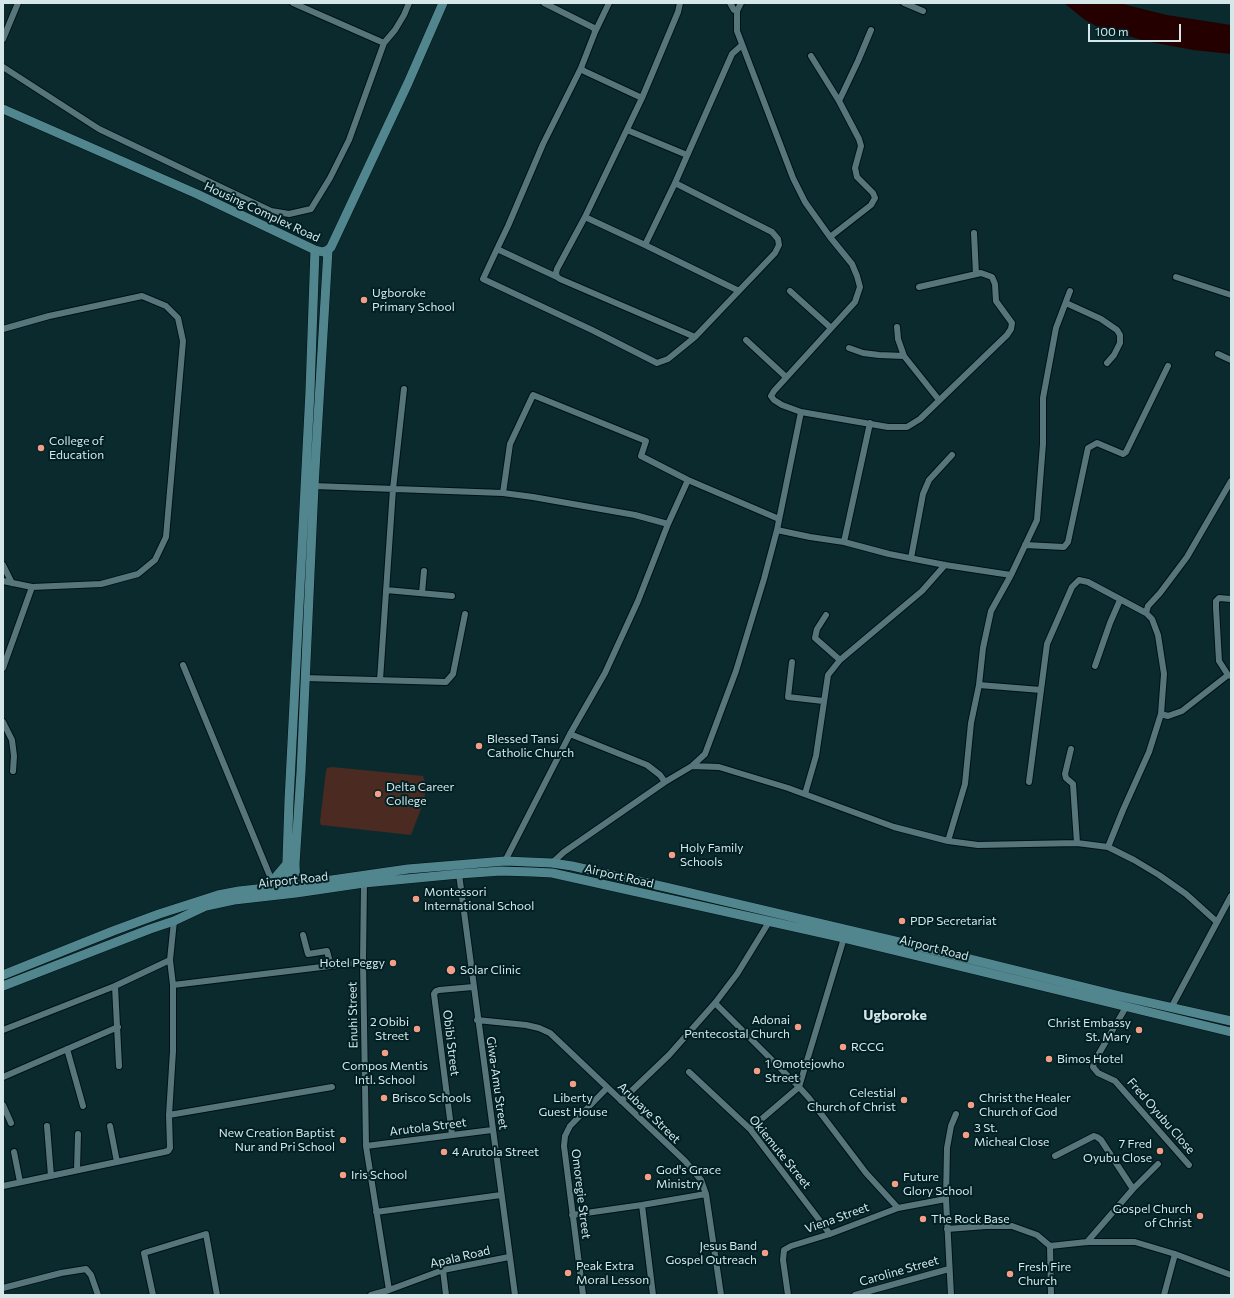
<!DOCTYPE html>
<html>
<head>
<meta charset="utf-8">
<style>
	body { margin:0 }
	#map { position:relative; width:1234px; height:1298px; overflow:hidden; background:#0b2a2e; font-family:Commissioner,sans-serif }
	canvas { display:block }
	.frame { position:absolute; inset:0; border:4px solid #d6e7ea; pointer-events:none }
	.scale { position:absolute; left:1088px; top:24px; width:93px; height:18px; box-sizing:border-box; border:2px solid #d6e7ea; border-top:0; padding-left:5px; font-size:12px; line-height:14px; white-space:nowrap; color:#d6e7ea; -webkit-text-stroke:3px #012024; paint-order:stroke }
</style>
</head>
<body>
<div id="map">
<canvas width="1234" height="1298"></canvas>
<div class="frame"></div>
<div class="scale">100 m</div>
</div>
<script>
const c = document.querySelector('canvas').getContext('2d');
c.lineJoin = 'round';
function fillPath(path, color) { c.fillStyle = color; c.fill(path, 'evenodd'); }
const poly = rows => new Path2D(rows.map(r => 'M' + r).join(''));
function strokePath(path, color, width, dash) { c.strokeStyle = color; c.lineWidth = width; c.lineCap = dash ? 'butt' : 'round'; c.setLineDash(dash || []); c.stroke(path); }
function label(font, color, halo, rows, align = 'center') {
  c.font = font + ' Commissioner,sans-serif'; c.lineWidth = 4; c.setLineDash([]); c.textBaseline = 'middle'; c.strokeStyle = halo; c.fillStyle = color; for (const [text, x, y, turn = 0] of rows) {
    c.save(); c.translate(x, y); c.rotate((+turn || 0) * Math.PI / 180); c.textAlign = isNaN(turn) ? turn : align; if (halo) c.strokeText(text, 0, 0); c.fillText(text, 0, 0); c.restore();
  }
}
fillPath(poly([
	[332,767,423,776,426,786,424,801,411,835,321,825,320,822,326,771,327,768]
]), '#4b2a22');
fillPath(poly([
	[1064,3,1119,3,1167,15,1231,25,1231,54,1193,50,1145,41,1098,27,1085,20]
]), '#250000');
const street = poly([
	[293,3,384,43],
	[544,3,594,28,595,32,581,68,584,71,642,98],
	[680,3,678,12,642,98,585,217,557,269,556,273,557,277,560,279,695,337,775,253,779,245,778,239,772,232,675,183,732,54,742,45],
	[730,3,734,10,737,11],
	[741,3,737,11,737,31,793,178,805,202,830,237,852,264,857,276,860,287,855,302,774,391,771,396,774,400,782,405,801,412,888,427,907,427,920,419,1007,335,1011,329,1012,323,996,301,995,284,992,277,981,273,919,287],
	[904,3,923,11],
	[595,32,609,3],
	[3,39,18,3],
	[811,56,839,101,859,139,861,146,855,168,857,177,873,193,875,198,871,205,830,237],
	[3,67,99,129,271,211,289,214,311,209,330,178,349,140,384,43,395,30,404,15,409,3],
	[839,101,858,61,871,30],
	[627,130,687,155],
	[585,217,645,245,675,183],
	[974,233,976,274],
	[645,245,739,291],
	[497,249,508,226,543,144,581,68],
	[557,277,497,249,483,279,592,330,657,363,668,359,695,337],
	[1176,277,1231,295],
	[790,291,831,328],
	[1066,303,1101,319,1117,330,1120,335,1120,343,1114,355,1107,363],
	[897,327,898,339,904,356],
	[3,329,49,316,142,296,166,306,178,318,183,341,166,537,155,560,138,574,101,584,32,587,3,581],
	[746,340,786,377],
	[849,348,863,353,879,355,904,356,939,400],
	[1218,354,1231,360],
	[314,486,503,493,533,497,635,515,668,524],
	[503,493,510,444,533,395,646,441,641,456,688,480,779,519],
	[777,530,810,537,844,542,889,554,945,565,1011,575],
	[844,542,870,423],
	[1025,545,1064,547,1068,542,1088,448,1097,443,1123,454,1126,452,1168,366],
	[911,558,923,494,929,480,952,455],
	[3,565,12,583],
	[386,590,452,596],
	[422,593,424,571],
	[1231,599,1219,598,1216,601,1216,608,1219,661,1228,675,1231,676],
	[826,615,817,629,815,638,840,660],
	[792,662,788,697,823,701],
	[183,665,272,881],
	[1095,666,1110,623,1120,600],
	[3,668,32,587],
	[304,678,446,682,453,674,465,614],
	[380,680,393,489,404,389],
	[979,685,1041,690],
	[1161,714,1168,716,1182,711,1228,675],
	[3,722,12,740,14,756,13,771],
	[570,734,647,765,660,775,665,782],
	[1071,749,1065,774,1066,778,1073,784,1077,843],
	[692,766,705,754,736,671,764,579,777,530,801,412],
	[1029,782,1047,644,1072,587,1079,580,1088,582,1146,613],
	[805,794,816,756,828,675,840,660,922,591,945,565],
	[948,841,965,784,971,723,979,685,983,648,991,611,1011,575,1037,520,1043,444,1043,398,1056,328,1070,291],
	[1108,847,1123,810,1149,752,1161,714,1164,674,1158,635,1152,619,1146,613,1148,606,1160,593,1187,557,1231,481],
	[505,861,570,734,605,673,638,601,668,524,688,480],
	[552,863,564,852,665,782,692,766,719,767,788,788,894,827,948,841,978,845,1077,843,1108,847,1134,860,1159,875,1186,894,1217,922],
	[459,874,515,1295],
	[364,883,363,962,366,1146,389,1290],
	[303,935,308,954,327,951,331,966],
	[844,938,799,1087,809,1098,866,1173,898,1208,946,1199],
	[173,985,363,962],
	[115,986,119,1066],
	[715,1003,799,1087,750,1129],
	[1126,1007,1094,1062,1093,1067,1098,1073,1115,1081,1189,1165],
	[1171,1008,1231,896],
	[477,1020,526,1025,539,1028,550,1033,685,1161,701,1180,706,1194,721,1295],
	[3,1030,115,986,170,960],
	[67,1049,83,1106],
	[689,1072,750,1129,830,1234],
	[3,1077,118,1027],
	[621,1101,669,1055,715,1003,737,974,769,922],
	[3,1105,11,1123],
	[169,1115,332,1087],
	[47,1126,51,1176],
	[110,1126,117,1162],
	[452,1135,434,994,436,991,439,990,473,987],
	[366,1146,492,1130],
	[14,1152,20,1182],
	[1055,1156,1094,1136,1097,1137,1101,1140,1133,1189,1087,1242],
	[77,1170,78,1134],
	[3,1186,164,1152,168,1151,170,1148,169,1115,173,1051,173,985,170,960,174,921],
	[1133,1189,1158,1164],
	[642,1205,653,1295],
	[376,1212,501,1195],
	[572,1215,642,1205,706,1194],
	[947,1229,986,1226,1012,1226,1037,1235,1050,1246,1087,1242,1135,1242,1175,1254,1231,1275],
	[1050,1246,1051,1295],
	[443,1270,446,1295],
	[3,1288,61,1273,86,1269,91,1275,98,1295],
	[153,1295,144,1253,206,1234,217,1295],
	[371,1295,389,1290,443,1270,509,1257],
	[583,1295,564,1146,565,1136,570,1126,607,1088],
	[788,1295,783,1260,784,1250,791,1246,830,1234,898,1208],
	[855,1295,949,1269],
	[951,1295,946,1199,947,1148,951,1126,956,1114],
	[1164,1295,1175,1254]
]);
const secondary = poly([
	[3,109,197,194,315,250,323,252,328,250,331,247,408,83,443,3],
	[264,887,275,878,286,865],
	[286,890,289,801,310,391,315,250],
	[296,890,295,864,301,772,314,486,328,250],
	[3,975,113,931,159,914,218,895,239,891,311,883,408,869,505,861,552,863,572,866,665,887,933,950,1116,995,1231,1021],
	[3,986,150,929,174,921,206,906,234,900,296,893,364,883,459,874,501,871,532,872,552,873,579,879,844,938,1231,1032]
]);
strokePath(street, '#001115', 8);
strokePath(secondary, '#001115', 10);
strokePath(street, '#57767b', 6);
strokePath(secondary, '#52868e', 9);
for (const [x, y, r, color] of [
	[364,300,4,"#f49e87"],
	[41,448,4,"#f49e87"],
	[479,746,4,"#f49e87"],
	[378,794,4,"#f49e87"],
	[672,855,4,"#f49e87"],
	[416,899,4,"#f49e87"],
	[902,921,4,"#f49e87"],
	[393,963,4,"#f49e87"],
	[451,970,5,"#f49e87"],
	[798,1027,4,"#f49e87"],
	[417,1029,4,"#f49e87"],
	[1139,1030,4,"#f49e87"],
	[843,1047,4,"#f49e87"],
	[385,1053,4,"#f49e87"],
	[1049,1059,4,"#f49e87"],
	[757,1071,4,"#f49e87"],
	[573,1084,4,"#f49e87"],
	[384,1098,4,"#f49e87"],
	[904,1100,4,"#f49e87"],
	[971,1105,4,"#f49e87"],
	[966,1135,4,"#f49e87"],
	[343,1140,4,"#f49e87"],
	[1160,1151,4,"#f49e87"],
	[444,1152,4,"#f49e87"],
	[343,1175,4,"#f49e87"],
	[648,1177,4,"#f49e87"],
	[895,1184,4,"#f49e87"],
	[1200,1216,4,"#f49e87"],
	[923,1219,4,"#f49e87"],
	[765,1253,4,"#f49e87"],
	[568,1273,4,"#f49e87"],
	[1010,1274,4,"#f49e87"]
]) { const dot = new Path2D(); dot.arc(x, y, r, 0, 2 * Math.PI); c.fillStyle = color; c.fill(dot); strokePath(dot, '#012024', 1.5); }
label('12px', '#d6e7ea', '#012024', [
	["Housing Complex Road",262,212,25],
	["Airport Road",619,876,13],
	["Airport Road",293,880,-6],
	["Airport Road",934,948,14],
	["Enuhi Street",353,1015,-91],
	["Obibi Street",451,1043,83],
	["Giwa-Amu Street",497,1083,82],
	["Arubaye Street",649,1113,44],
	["Fred Oyubu Close",1161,1116,49],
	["Arutola Street",428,1127,-7],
	["Okiemute Street",780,1152,51],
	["Omoregie Street",581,1194,83],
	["Viena Street",837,1218,-20],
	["Apala Road",460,1257,-13],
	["Caroline Street",899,1271,-16]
]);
label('12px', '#d6e7ea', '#012024', [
	["Ugboroke",372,293],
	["Primary School",372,307],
	["College of",49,441],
	["Education",49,455],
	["Blessed Tansi",487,739],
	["Catholic Church",487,753],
	["Delta Career",386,787],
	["College",386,801],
	["Holy Family",680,848],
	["Schools",680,862],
	["Montessori",424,892],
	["International School",424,906],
	["PDP Secretariat",910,921],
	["Hotel Peggy",385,963,"right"],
	["Solar Clinic",460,970],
	["Adonai",790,1020,"right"],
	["Pentecostal Church",790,1034,"right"],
	["2 Obibi",409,1022,"right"],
	["Street",409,1036,"right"],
	["Christ Embassy",1131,1023,"right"],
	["St. Mary",1131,1037,"right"],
	["RCCG",851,1047],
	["Bimos Hotel",1057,1059],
	["1 Omotejowho",765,1064],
	["Street",765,1078],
	["Compos Mentis",385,1066,"center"],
	["Intl. School",385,1080,"center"],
	["Celestial",896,1093,"right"],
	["Church of Christ",896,1107,"right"],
	["Brisco Schools",392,1098],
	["Liberty",573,1098,"center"],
	["Guest House",573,1112,"center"],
	["Christ the Healer",979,1098],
	["Church of God",979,1112],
	["3 St.",974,1128],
	["Micheal Close",974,1142],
	["New Creation Baptist",335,1133,"right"],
	["Nur and Pri School",335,1147,"right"],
	["7 Fred",1152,1144,"right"],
	["Oyubu Close",1152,1158,"right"],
	["4 Arutola Street",452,1152],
	["God's Grace",656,1170],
	["Ministry",656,1184],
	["Iris School",351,1175],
	["Future",903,1177],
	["Glory School",903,1191],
	["Gospel Church",1192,1209,"right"],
	["of Christ",1192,1223,"right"],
	["The Rock Base",931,1219],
	["Jesus Band",757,1246,"right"],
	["Gospel Outreach",757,1260,"right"],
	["Peak Extra",576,1266],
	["Moral Lesson",576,1280],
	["Fresh Fire",1018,1267],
	["Church",1018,1281]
], 'left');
label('bold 14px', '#d6e7ea', '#012024', [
	["Ugboroke",895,1015]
]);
</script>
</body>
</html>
